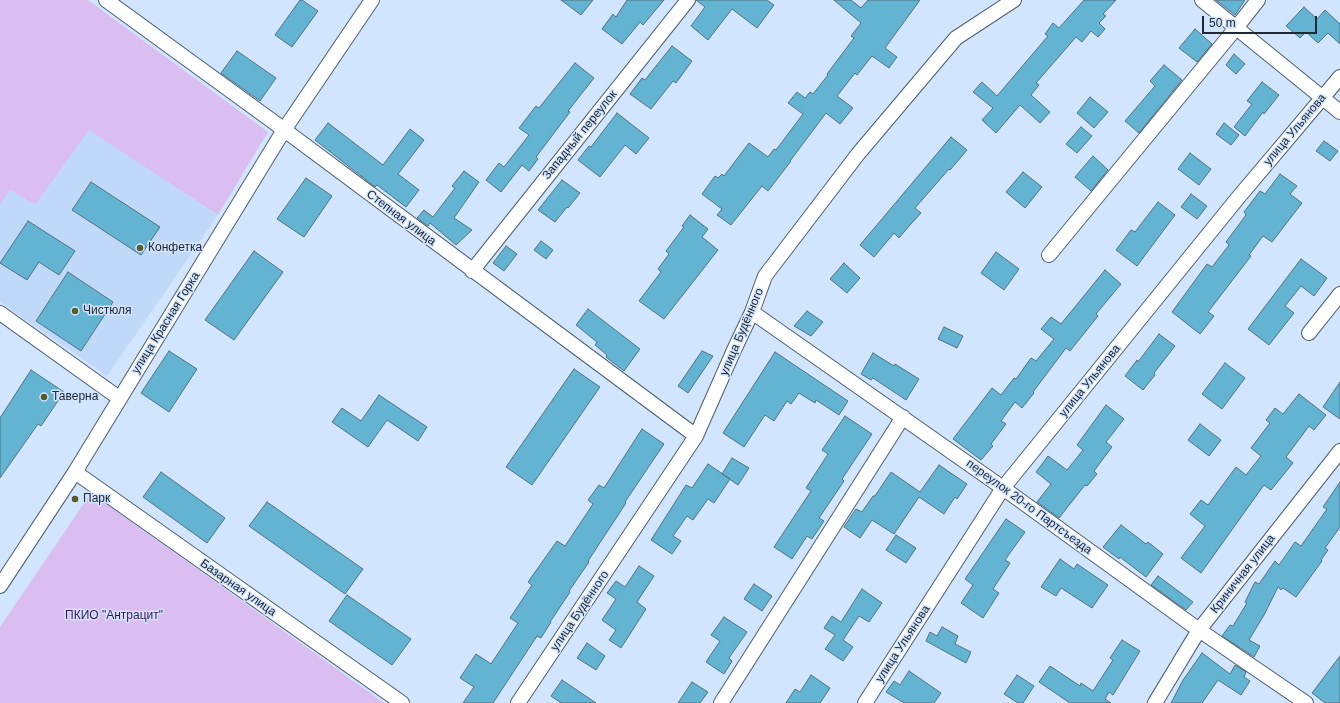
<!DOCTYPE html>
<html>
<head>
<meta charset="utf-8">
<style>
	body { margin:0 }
	#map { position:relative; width:1340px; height:703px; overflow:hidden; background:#d1e5ff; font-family:Helvetica,sans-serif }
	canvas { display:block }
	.scale { position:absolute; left:1202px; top:16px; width:115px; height:18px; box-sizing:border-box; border:2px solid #212832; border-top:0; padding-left:5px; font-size:12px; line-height:14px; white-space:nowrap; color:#212832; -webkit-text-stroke:3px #d1e5ff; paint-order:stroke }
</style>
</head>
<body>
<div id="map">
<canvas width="1340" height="703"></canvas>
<div class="scale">50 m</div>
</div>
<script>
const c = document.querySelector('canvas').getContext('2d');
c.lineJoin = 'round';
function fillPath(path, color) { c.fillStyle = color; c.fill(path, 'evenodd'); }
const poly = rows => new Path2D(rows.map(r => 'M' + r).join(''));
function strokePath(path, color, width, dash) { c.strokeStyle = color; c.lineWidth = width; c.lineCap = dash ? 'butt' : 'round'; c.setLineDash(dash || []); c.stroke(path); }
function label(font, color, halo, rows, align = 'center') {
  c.font = font + ' Helvetica,sans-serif'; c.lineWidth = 3; c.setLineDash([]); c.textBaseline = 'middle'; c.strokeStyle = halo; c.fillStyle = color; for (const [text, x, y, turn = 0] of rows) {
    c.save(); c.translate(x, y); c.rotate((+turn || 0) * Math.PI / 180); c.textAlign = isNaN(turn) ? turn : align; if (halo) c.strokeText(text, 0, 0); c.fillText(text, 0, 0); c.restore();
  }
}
fillPath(poly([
	[89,129,218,215,107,376,0,302,0,205,10,190,35,205]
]), '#c0d9f9');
fillPath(poly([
	[0,0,88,0,268,132,218,215,89,130,35,205,10,190,0,205],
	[91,493,384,703,0,703,0,627]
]), '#dabdf1');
const building = poly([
	[300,0,302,0,318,11,292,47,275,35,300,0],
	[561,0,593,0,581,15,561,0],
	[627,0,664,0,643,25,640,22,622,44,602,29,613,14,616,17,627,0],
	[696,0,767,0,774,5,757,28,732,9,708,40,691,26,705,7,696,0],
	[834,0,851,0,861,8,868,0,920,0,885,48,897,57,889,68,872,56,857,75,855,73,837,96,853,108,840,124,826,113,790,161,791,161,768,191,762,186,731,225,717,215,722,209,702,194,715,176,718,178,722,174,724,176,749,143,768,157,774,149,776,150,803,114,788,103,797,92,805,98,810,92,813,94,828,75,827,74,854,38,851,36,861,23,834,0],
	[1084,0,1116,0,1103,14,1106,16,1099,23,1105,29,1098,37,1091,31,1082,42,1076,37,1036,83,1039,85,1031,95,1050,112,1040,123,1020,105,996,133,982,120,993,108,973,92,982,82,997,96,1048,36,1045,34,1053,23,1059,28,1084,0],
	[1216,0,1245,0,1235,15,1216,0],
	[1304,7,1317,19,1325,10,1340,24,1340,44,1328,33,1318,43,1306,32,1300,38,1286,26,1304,7],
	[1195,29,1212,44,1197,62,1179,48,1195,29],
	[672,46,692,61,676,83,673,81,651,109,630,94,642,78,645,80,672,46],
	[237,51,276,78,260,101,221,73,237,51],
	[1234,54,1245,64,1236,74,1226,65,1234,54],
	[575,63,594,78,568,111,570,112,536,157,538,159,529,171,522,165,501,192,486,180,499,163,504,167,529,135,519,128,536,106,539,108,575,63],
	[1164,65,1182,80,1139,133,1125,121,1155,86,1150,81,1164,65],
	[1262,82,1279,95,1264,114,1263,112,1245,136,1234,127,1252,104,1247,101,1262,82],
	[1090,97,1108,112,1094,128,1077,113,1090,97],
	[617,113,649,138,636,154,625,145,600,177,578,160,589,146,591,147,617,113],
	[328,123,383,165,410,129,424,140,398,174,419,190,406,207,377,185,375,187,315,140,328,123],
	[1224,123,1239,135,1231,145,1216,134,1224,123],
	[1081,127,1092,136,1077,153,1066,144,1081,127],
	[951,137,967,150,950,170,949,169,915,208,921,213,910,225,899,238,894,233,874,257,860,245,951,137],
	[1324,141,1338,151,1330,161,1316,151,1324,141],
	[1190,153,1211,169,1199,185,1178,169,1190,153],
	[1093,156,1108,170,1091,191,1075,177,1093,156],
	[464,171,479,182,454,218,472,230,456,245,430,223,428,226,417,218,424,210,433,217,455,188,452,186,464,171],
	[1023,172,1042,187,1025,208,1006,192,1023,172],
	[1280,174,1297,186,1290,194,1302,203,1272,242,1263,236,1249,255,1251,256,1208,312,1214,316,1200,334,1172,312,1207,264,1212,267,1229,245,1226,242,1246,215,1244,212,1260,191,1265,194,1280,174],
	[306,178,332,196,304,237,277,219,306,178],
	[562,180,580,193,568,208,567,207,555,222,538,210,562,180],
	[91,182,160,227,141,255,72,210,91,182],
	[1191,194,1207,206,1197,219,1181,207,1191,194],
	[1158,202,1175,215,1137,266,1116,250,1131,230,1135,232,1158,202],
	[690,215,708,229,702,237,718,250,664,319,639,301,661,272,658,269,669,254,666,251,684,227,682,226,690,215],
	[28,221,75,251,59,275,39,262,27,280,0,263,28,221],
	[541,241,553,250,546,259,534,250,541,241],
	[506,246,517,254,504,271,493,263,506,246],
	[254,251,283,272,234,340,205,320,254,251],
	[996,252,1019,269,1004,290,981,273,996,252],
	[1301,259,1327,278,1314,296,1301,286,1285,306,1294,313,1269,345,1248,329,1301,259],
	[844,263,860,278,847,293,830,279,844,263],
	[1105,270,1121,284,1096,314,1098,316,1070,351,1066,348,1033,392,1034,393,1022,408,1015,402,1001,421,1006,424,991,444,993,446,981,460,953,439,992,388,1001,395,1014,378,1016,379,1031,358,1036,361,1054,339,1041,329,1051,317,1061,324,1105,270],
	[68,272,113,302,81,351,36,321,68,272],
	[588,309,640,349,624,371,606,357,607,355,595,345,597,342,576,325,588,309],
	[807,311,823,322,811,336,794,326,807,311],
	[944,327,963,336,957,348,938,339,944,327],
	[1159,334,1175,346,1154,373,1155,375,1143,390,1125,376,1137,360,1138,362,1159,334],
	[169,351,197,369,169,412,141,393,169,351],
	[702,351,713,356,688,393,678,386,702,351],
	[775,352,848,401,839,415,816,400,815,403,799,393,791,404,787,401,774,421,765,415,744,447,723,433,775,352],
	[873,353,894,366,895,364,919,379,906,400,873,378,871,380,861,374,873,353],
	[1225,363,1245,378,1222,409,1202,394,1225,363],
	[574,369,600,387,532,485,506,467,574,369],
	[31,370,64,392,41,426,38,424,0,478,0,418,31,370],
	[1340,382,1340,419,1323,407,1340,382],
	[1299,394,1326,415,1314,430,1309,426,1286,457,1293,463,1271,490,1264,485,1201,573,1181,558,1205,526,1190,514,1201,500,1208,505,1236,467,1246,475,1261,456,1251,448,1270,423,1266,420,1275,408,1283,414,1299,394],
	[379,395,427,427,418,441,387,420,368,447,332,422,342,408,361,421,379,395],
	[1106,405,1124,419,1106,442,1112,447,1094,471,1097,474,1087,486,1085,485,1059,518,1037,502,1051,484,1036,472,1048,456,1067,470,1083,450,1077,445,1106,405],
	[845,416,872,434,842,479,844,481,819,518,824,521,812,539,807,536,792,559,774,547,811,491,806,488,828,454,822,450,845,416],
	[1200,424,1221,440,1209,456,1188,440,1200,424],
	[642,429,664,444,625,502,626,503,588,561,589,562,569,591,570,592,550,622,551,622,541,638,537,636,493,703,463,703,474,687,460,678,476,654,491,664,518,623,510,618,532,585,528,582,557,541,565,546,593,504,588,500,599,485,604,488,642,429],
	[732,458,749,468,738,485,722,474,732,458],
	[708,464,730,479,714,503,708,499,693,520,687,516,673,536,681,541,672,554,651,540,686,485,692,488,708,464],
	[939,465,967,484,957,499,955,497,944,514,919,497,894,534,872,520,860,538,844,527,856,509,862,512,873,496,875,496,891,472,920,492,939,465],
	[161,472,225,518,207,543,143,497,161,472],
	[1340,482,1340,527,1325,548,1328,550,1321,560,1322,561,1296,597,1283,588,1281,590,1278,587,1264,615,1249,640,1260,646,1254,657,1222,636,1230,625,1233,626,1247,603,1245,602,1255,582,1259,584,1275,561,1279,565,1295,542,1301,546,1327,509,1323,507,1340,482],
	[267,502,363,569,345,594,249,526,267,502],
	[1006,519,1025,532,1005,560,1010,563,993,589,999,593,983,618,961,603,973,585,965,579,1006,519],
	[1121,525,1146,544,1148,542,1163,554,1146,577,1120,557,1119,559,1103,547,1121,525],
	[896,535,916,548,906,563,886,550,896,535],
	[1060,559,1074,569,1077,564,1108,585,1092,608,1061,588,1056,596,1041,587,1060,559],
	[639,566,654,576,637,602,646,609,621,648,609,640,616,630,602,620,616,599,607,593,616,581,625,587,639,566],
	[1158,576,1193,602,1186,610,1151,585,1158,576],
	[754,584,772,596,762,611,744,599,754,584],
	[862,589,882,603,869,622,859,616,843,640,853,647,843,661,825,649,835,635,824,628,832,616,841,622,862,589],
	[347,595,411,639,392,665,329,621,347,595],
	[724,617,747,632,729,658,732,661,724,674,706,662,720,641,711,635,724,617],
	[942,627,958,636,955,644,971,652,966,663,926,641,930,632,937,636,942,627],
	[1122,640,1140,651,1113,695,1109,692,1105,699,1111,703,1070,703,1039,682,1050,666,1080,686,1081,683,1093,691,1113,660,1110,658,1122,640],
	[587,643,605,656,596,670,577,658,587,643],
	[1202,653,1230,674,1235,665,1246,672,1244,677,1250,681,1241,695,1218,680,1202,703,1171,703,1183,680,1202,653],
	[1340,656,1340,703,1325,703,1312,693,1340,656],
	[909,671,941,693,934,703,904,703,886,692,894,681,900,685,909,671],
	[811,675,830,688,820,703,786,703,795,689,800,692,811,675],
	[1017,675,1034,686,1023,703,1018,703,1004,694,1017,675],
	[562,680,596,703,561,703,551,696,562,680],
	[692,682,708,692,700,703,678,703,692,682]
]);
fillPath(building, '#63b3d3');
strokePath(building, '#53727f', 1);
const minor = poly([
	[106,0,275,123,696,436],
	[1202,0,1340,112],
	[1049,255,1236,28,1258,0],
	[472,271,688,0],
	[752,312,1003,488,1199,630,1306,703],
	[0,313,119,398],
	[1309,333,1340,294],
	[75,472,402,703],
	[0,586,75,472,284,130,372,0],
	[518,703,696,436,734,350,752,312,765,276,858,154,956,38,1014,0],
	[721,703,903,417],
	[865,703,1003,488,1237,199,1340,77],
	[1155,703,1199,630,1340,451]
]);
strokePath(minor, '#4c5d73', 16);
strokePath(minor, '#fff', 14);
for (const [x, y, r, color] of [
	[140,248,4,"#575c2a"],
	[75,311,4,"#575c2a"],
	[44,397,4,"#575c2a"],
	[75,499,4,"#575c2a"]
]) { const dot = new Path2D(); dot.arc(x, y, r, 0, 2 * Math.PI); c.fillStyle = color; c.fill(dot); strokePath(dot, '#d1e5ff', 1.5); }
label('12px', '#212832', '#d1e5ff', [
	["улица Ульянова",1295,130,-50],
	["Западный переулок",580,135,-51],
	["Степная улица",401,218,37],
	["улица Красная Горка",166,323,-58],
	["улица Будённого",742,332,-67],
	["улица Ульянова",1090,381,-51],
	["переулок 20-го Партсъезда",1029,507,36],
	["Криничная улица",1243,574,-52],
	["Базарная улица",238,588,35],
	["улица Будённого",580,611,-56],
	["улица Ульянова",903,644,-57]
]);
label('12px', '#212832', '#d1e5ff', [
	["Конфетка",148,248],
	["Чистюля",83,311],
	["Таверна",52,397],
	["Парк",83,499]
], 'left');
label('12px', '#3e1157', '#d1e5ff', [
	["ПКИО \"Антрацит\"",114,616]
]);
</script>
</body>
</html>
